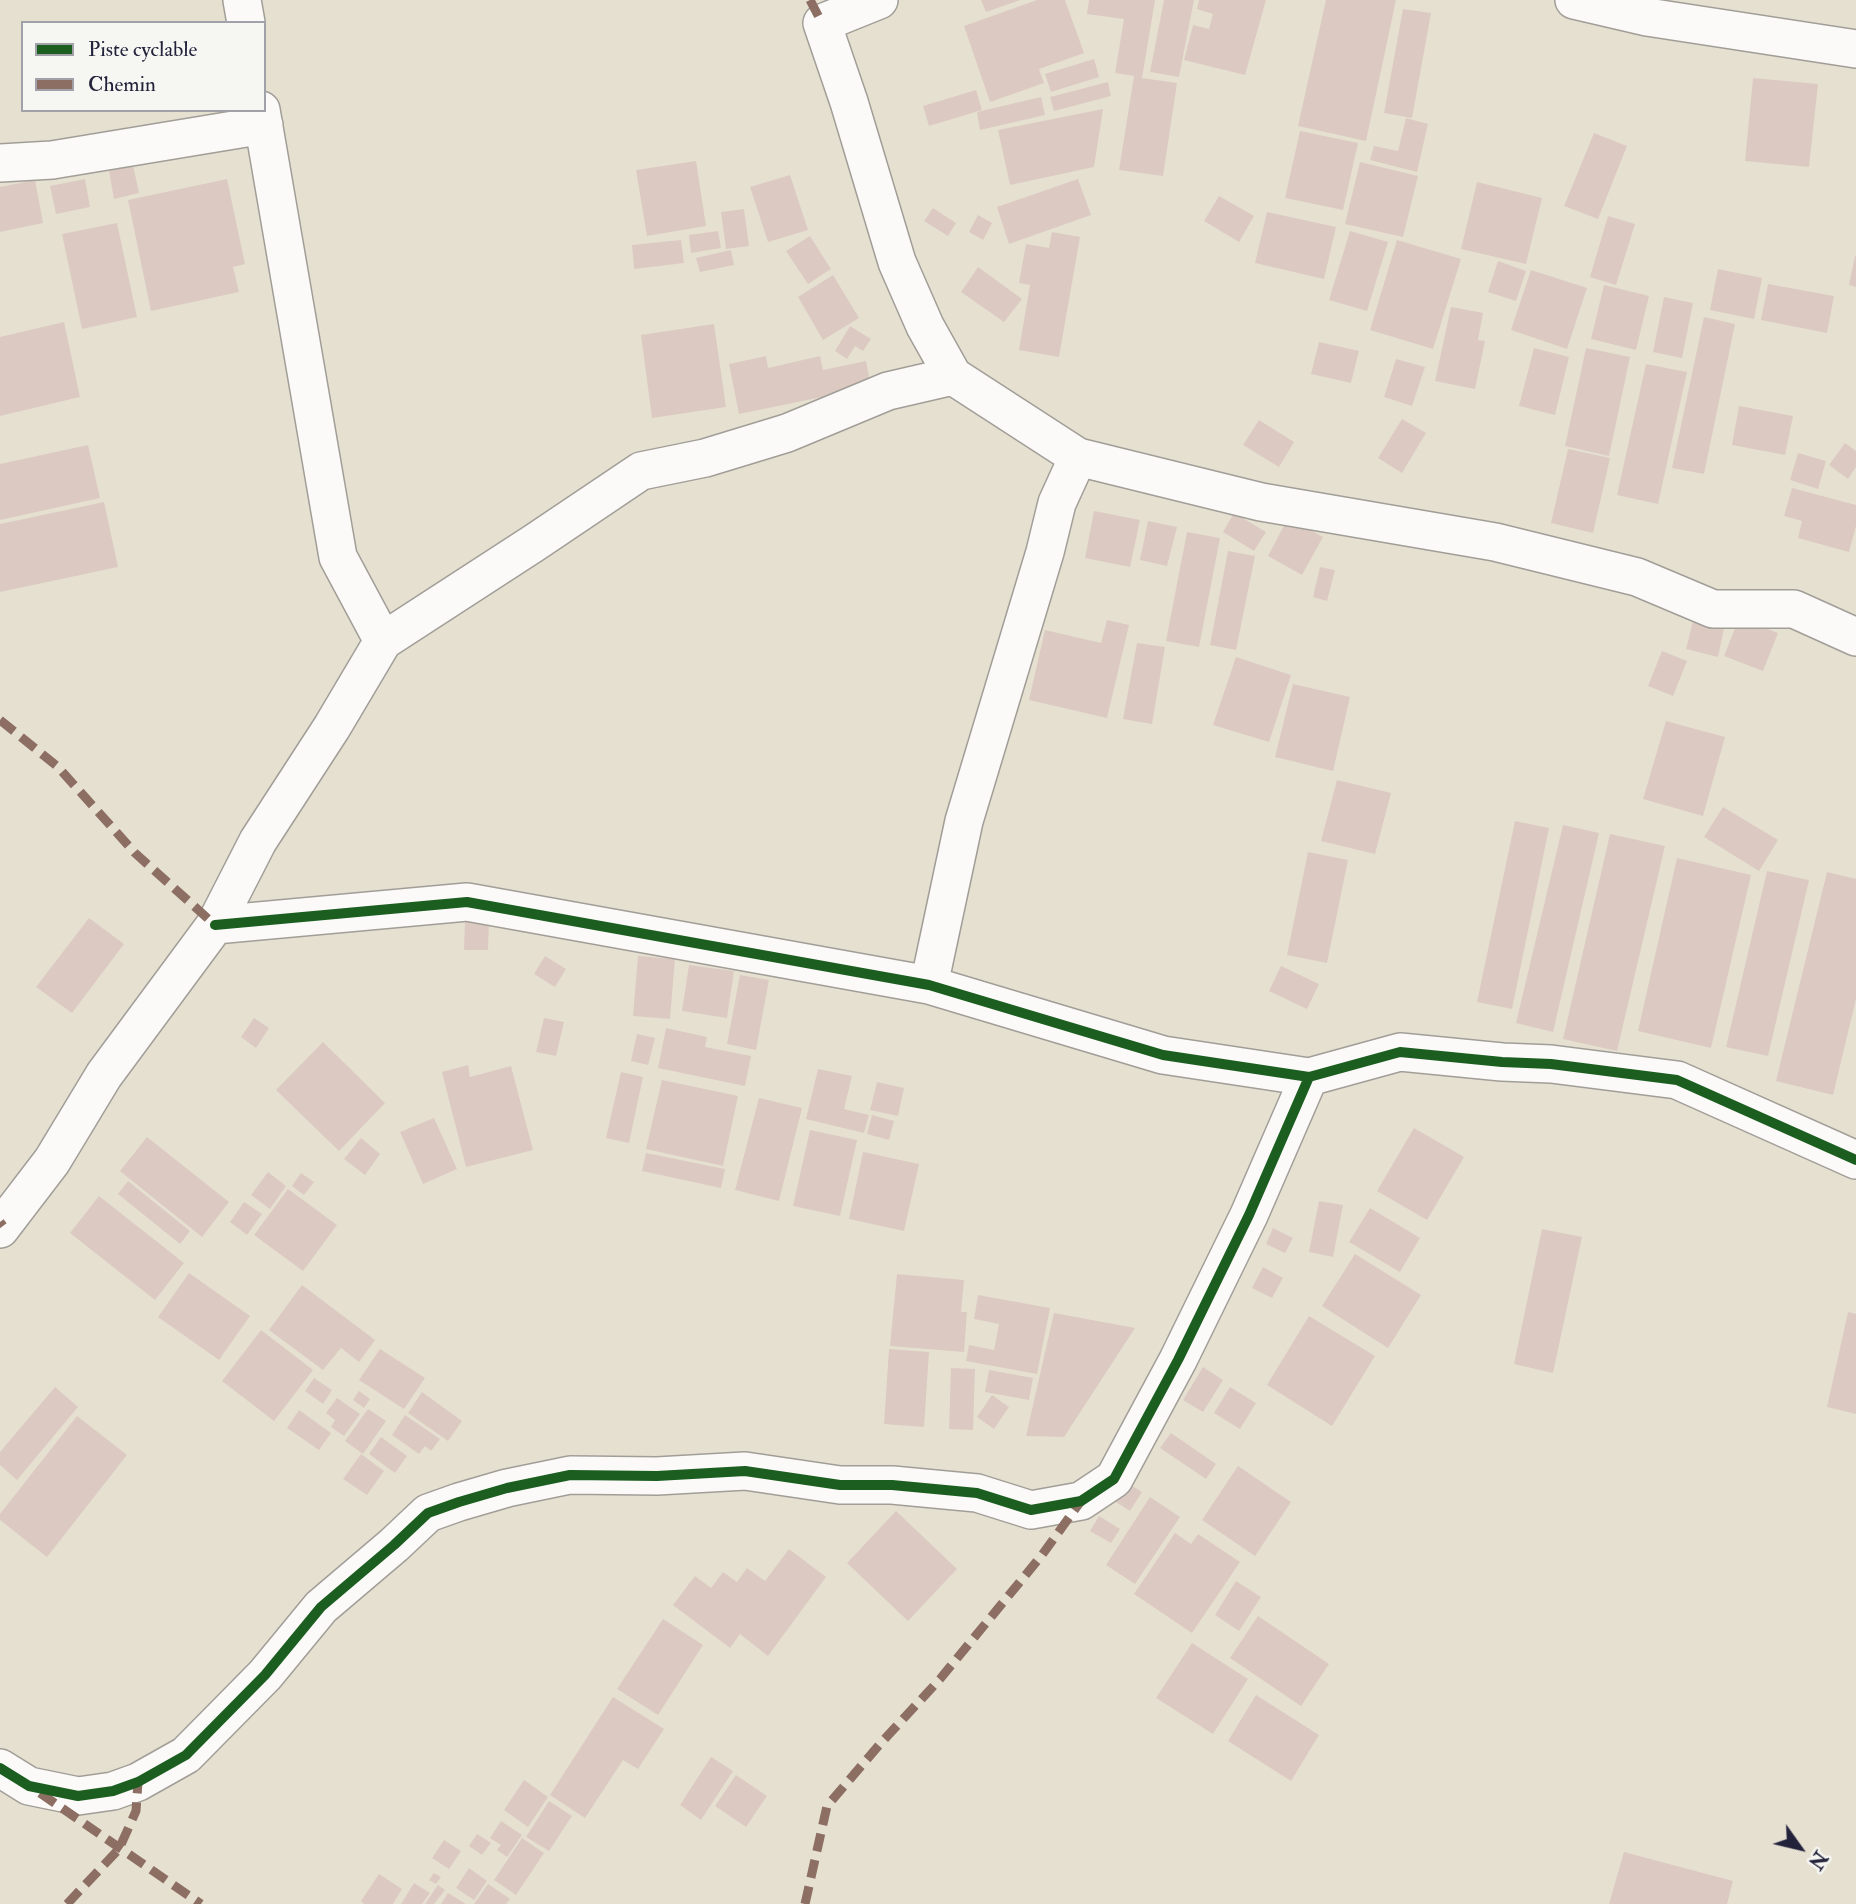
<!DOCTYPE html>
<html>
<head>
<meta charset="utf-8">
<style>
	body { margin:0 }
	#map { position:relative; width:1856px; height:1904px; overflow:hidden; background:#e6e0d1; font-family:"IM FELL Double Pica",serif }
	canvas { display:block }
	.legend { position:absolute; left:21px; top:21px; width:245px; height:91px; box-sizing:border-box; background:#f6f6f2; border:2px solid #a1a1a9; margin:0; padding:9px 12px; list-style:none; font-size:21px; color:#22223b }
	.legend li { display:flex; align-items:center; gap:14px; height:35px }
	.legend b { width:35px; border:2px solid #a1a1a9 }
	.north { position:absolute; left:1765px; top:1813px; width:70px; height:70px; -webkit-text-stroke:5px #f6f6f2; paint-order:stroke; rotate:124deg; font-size:19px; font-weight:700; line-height:28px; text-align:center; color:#22223b }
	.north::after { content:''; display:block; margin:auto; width:24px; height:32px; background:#22223b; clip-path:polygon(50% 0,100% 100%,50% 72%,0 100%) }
</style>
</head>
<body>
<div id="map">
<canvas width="1856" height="1904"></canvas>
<ul class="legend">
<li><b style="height:9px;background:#1b5e20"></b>Piste cyclable</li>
<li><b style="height:9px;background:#8d6e63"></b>Chemin</li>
</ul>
<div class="north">N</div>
</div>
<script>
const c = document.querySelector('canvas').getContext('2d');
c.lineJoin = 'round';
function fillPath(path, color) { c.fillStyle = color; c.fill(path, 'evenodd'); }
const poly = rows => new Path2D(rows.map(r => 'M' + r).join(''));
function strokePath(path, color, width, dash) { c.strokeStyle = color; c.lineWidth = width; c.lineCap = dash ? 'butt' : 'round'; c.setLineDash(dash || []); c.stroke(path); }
fillPath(poly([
	[981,0,1020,0,986,12],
	[1037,0,1065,0,1084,53,1039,69,1044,83,990,102,964,26],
	[1089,0,1155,0,1142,78,1177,83,1163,176,1119,170,1134,76,1115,73,1124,19,1087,14],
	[1164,0,1194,0,1179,77,1150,72],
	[1199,0,1266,0,1245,75,1184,60,1193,25,1209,29,1213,14,1197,9],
	[1326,0,1396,0,1366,141,1298,126],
	[1403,9,1431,13,1412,118,1384,113],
	[1094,59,1099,77,1051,92,1045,74],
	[1753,78,1818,84,1809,167,1745,161],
	[1108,82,1111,96,1054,111,1050,97],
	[976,90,982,110,929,126,923,106],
	[1041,97,1045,115,980,130,977,112],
	[1103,109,1094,167,1010,185,998,130],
	[1406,118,1428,124,1417,172,1370,160,1374,146,1398,151],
	[1300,131,1358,143,1343,210,1285,198],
	[1594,133,1627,146,1598,219,1564,206],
	[696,161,706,226,647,236,636,170],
	[1360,162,1418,176,1403,237,1345,224],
	[133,165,139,193,114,199,109,171],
	[790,175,808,230,768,242,750,187],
	[85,179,90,207,56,214,50,186],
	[227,179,245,264,233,267,239,292,151,311,128,200],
	[1078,179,1091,215,1009,244,997,207],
	[35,180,43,223,0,232,0,187],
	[1477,182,1542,198,1526,264,1461,249],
	[1219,196,1254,216,1239,242,1204,221],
	[933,208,956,223,948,236,924,221],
	[744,209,749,246,726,249,721,212],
	[1267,212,1336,227,1324,279,1255,263],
	[978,215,992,223,983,240,969,232],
	[1608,216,1635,224,1616,285,1590,277],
	[117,223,137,317,82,329,62,234],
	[718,231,721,248,691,253,689,235],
	[1350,231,1388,242,1367,311,1329,300],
	[1052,232,1080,237,1059,357,1019,350,1030,285,1019,283,1026,244,1049,248],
	[810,236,831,269,808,284,786,251],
	[681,240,684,263,634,269,632,245],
	[1397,240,1461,259,1433,349,1370,330],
	[731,250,734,265,700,272,696,258],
	[1855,256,1856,256,1856,287,1849,285],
	[1498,261,1526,271,1516,301,1488,292],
	[978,267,1022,299,1004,322,961,292],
	[1718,269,1762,278,1754,319,1710,310],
	[1531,270,1587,288,1567,349,1511,330],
	[833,275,859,318,823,340,798,297],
	[1768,284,1834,296,1827,333,1761,320],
	[1604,285,1649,296,1636,350,1591,339],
	[1664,297,1693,303,1682,358,1653,352],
	[1451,307,1483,313,1478,340,1485,341,1475,389,1435,381],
	[1704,317,1735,324,1704,474,1672,468],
	[64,322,80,397,0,416,0,337],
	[714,324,726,407,652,418,641,335],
	[850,326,871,339,863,351,855,346,847,359,835,351],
	[1319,342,1359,351,1351,383,1311,374],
	[1534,348,1569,357,1555,415,1519,406],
	[1586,348,1630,357,1609,456,1565,446],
	[766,356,768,368,820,356,823,370,866,361,871,387,739,414,729,364],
	[1396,359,1425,367,1412,406,1384,397],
	[1646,364,1687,372,1658,504,1617,495],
	[1739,406,1793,416,1785,455,1732,445],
	[1402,419,1426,433,1402,473,1378,458],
	[1259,420,1294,442,1279,467,1243,445],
	[1845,443,1856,451,1856,467,1848,479,1829,465],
	[88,445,100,498,0,520,0,464],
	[1568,449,1610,458,1593,533,1551,523],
	[1798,453,1826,461,1818,489,1790,480],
	[1792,488,1856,505,1856,526,1849,552,1798,538,1802,521,1784,516],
	[104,502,118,567,0,592,0,524],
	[1094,511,1140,520,1130,567,1085,558],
	[1234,513,1266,532,1254,551,1223,532],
	[1288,518,1323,537,1302,575,1268,556],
	[1148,521,1177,527,1167,566,1140,560],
	[1187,532,1220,538,1199,647,1166,641],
	[1228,551,1255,556,1236,650,1210,645],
	[1320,567,1335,570,1327,601,1313,597],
	[1739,618,1778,633,1763,671,1724,656],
	[1107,620,1129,625,1107,718,1029,700,1045,630,1101,643],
	[1693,621,1724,628,1718,657,1686,649],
	[1137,643,1165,647,1152,724,1123,719],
	[1662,651,1687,661,1673,696,1648,686],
	[1236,657,1291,675,1269,742,1213,725],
	[1293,684,1350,697,1333,771,1275,757],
	[1666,721,1725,737,1703,816,1643,799],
	[1337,780,1391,793,1375,854,1321,841],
	[1723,807,1778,840,1759,871,1704,837],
	[1515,821,1549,828,1512,1009,1477,1002],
	[1563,825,1599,833,1553,1032,1516,1023],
	[1610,834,1665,846,1617,1051,1563,1039],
	[1308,852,1348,860,1327,963,1287,955],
	[1677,858,1751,875,1711,1048,1638,1031],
	[1767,871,1809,880,1768,1056,1726,1047],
	[1827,872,1856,879,1856,999,1833,1095,1776,1081],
	[89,918,124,944,72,1013,36,987],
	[465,921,489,921,488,950,464,950],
	[545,956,566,969,555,987,534,974],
	[638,956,675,959,670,1019,633,1016],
	[689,965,734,971,727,1018,682,1011],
	[1281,966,1319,984,1307,1009,1269,991],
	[740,975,769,980,756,1050,727,1044],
	[254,1018,269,1028,256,1048,241,1037],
	[544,1018,564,1022,556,1056,536,1052],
	[666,1028,707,1037,705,1047,751,1056,745,1086,658,1068],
	[637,1034,655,1038,648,1065,631,1061],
	[323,1042,385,1103,339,1151,276,1090],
	[468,1065,470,1077,511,1066,533,1150,466,1167,442,1072],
	[818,1069,852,1076,844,1109,869,1115,864,1133,806,1119],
	[621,1072,643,1077,629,1143,606,1138],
	[662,1080,738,1096,723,1166,646,1149],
	[877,1082,904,1088,898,1116,870,1110],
	[759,1098,802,1108,779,1201,735,1190],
	[872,1115,894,1121,889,1140,867,1134],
	[434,1118,457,1169,423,1184,400,1132],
	[1414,1128,1464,1157,1427,1220,1377,1191],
	[810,1130,857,1140,840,1216,793,1206],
	[147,1137,229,1202,202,1237,120,1171],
	[361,1138,380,1154,365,1175,344,1159],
	[863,1152,919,1164,904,1231,849,1219],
	[646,1153,725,1169,721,1188,642,1171],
	[268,1172,286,1186,270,1209,251,1195],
	[301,1173,314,1182,304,1195,292,1186],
	[128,1181,190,1231,180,1244,118,1194],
	[288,1189,337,1225,303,1271,254,1235],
	[99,1196,184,1263,155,1300,70,1233],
	[1319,1201,1343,1205,1333,1257,1309,1252],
	[244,1202,262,1214,247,1235,230,1222],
	[1370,1208,1420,1238,1400,1272,1349,1242],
	[1273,1228,1293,1238,1285,1253,1266,1244],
	[1542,1229,1582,1237,1553,1373,1514,1364],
	[1355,1254,1421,1295,1388,1348,1322,1306],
	[1263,1267,1283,1278,1272,1298,1252,1288],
	[189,1273,250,1316,219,1360,158,1317],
	[897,1274,964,1280,961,1312,967,1312,964,1352,890,1346],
	[302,1285,375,1340,359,1362,341,1348,323,1370,269,1330],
	[978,1295,1050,1308,1037,1374,966,1361,969,1345,994,1350,999,1324,974,1319],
	[1848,1312,1856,1314,1856,1414,1827,1407],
	[1054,1313,1135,1328,1064,1437,1026,1436],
	[1309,1316,1375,1356,1332,1426,1267,1385],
	[261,1330,313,1370,274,1421,222,1381],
	[380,1349,425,1378,404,1409,359,1380],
	[889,1349,929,1352,924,1427,884,1424],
	[1203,1367,1223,1380,1203,1412,1183,1400],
	[951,1368,975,1369,973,1430,949,1429],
	[989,1370,1033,1378,1029,1400,985,1392],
	[314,1378,332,1390,323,1404,305,1391],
	[55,1387,78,1407,17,1480,0,1465,0,1452],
	[1230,1387,1256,1403,1240,1429,1214,1413],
	[359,1391,370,1399,364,1408,353,1400],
	[422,1392,462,1421,448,1441,408,1413],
	[992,1395,1009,1407,994,1429,977,1417],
	[337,1398,360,1414,344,1436,331,1427,335,1420,326,1413],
	[368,1409,386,1421,363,1454,345,1441],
	[299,1410,331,1433,319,1450,287,1428],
	[405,1415,440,1439,431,1451,425,1446,419,1454,392,1435],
	[77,1416,127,1455,47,1557,0,1520,0,1514],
	[1171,1433,1216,1464,1206,1479,1160,1448],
	[381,1437,407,1456,395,1473,369,1454],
	[361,1454,384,1471,367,1495,343,1479],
	[1238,1466,1291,1502,1255,1556,1202,1520],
	[1126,1482,1142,1492,1130,1511,1113,1500],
	[1150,1497,1180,1517,1135,1584,1106,1565],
	[896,1511,957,1569,908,1621,847,1563],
	[1099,1516,1120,1529,1111,1543,1090,1531],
	[1175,1533,1191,1544,1198,1534,1240,1562,1192,1633,1134,1594],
	[789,1549,826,1577,768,1656,740,1634,730,1648,673,1605,695,1576,711,1588,723,1572,737,1582,747,1568,765,1581],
	[1236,1581,1261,1597,1239,1631,1215,1615],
	[1258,1616,1329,1664,1301,1706,1230,1658],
	[663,1619,703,1645,658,1715,617,1689],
	[1192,1643,1248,1679,1213,1734,1156,1698],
	[1256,1695,1319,1735,1291,1781,1228,1741],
	[613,1697,664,1729,638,1769,623,1760,585,1818,550,1795],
	[711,1757,733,1771,701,1820,680,1805],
	[736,1775,767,1796,746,1827,715,1806],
	[524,1780,548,1797,528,1827,504,1810],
	[549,1801,572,1816,549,1851,526,1837],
	[501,1821,522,1835,507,1857,497,1850,501,1845,490,1838],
	[477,1834,491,1843,482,1855,469,1846],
	[522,1838,544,1853,516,1895,494,1880],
	[444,1840,461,1851,449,1869,432,1858],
	[1624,1852,1733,1881,1727,1904,1609,1904],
	[469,1868,487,1881,474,1900,456,1888],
	[434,1873,441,1877,436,1884,429,1880],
	[379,1874,402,1889,393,1904,364,1904,361,1901],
	[414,1883,430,1893,422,1904,401,1904],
	[488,1884,510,1899,506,1904,474,1904],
	[438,1885,445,1890,434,1904,425,1904],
	[448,1893,466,1904,441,1904]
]), '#dccac2');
const street = poly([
	[242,0,246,23],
	[879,0,822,23,849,102,897,262,925,326,953,376,1078,457,1261,502,1495,542,1637,577,1713,609,1794,609,1856,637],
	[1574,0,1647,17,1856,49],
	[261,110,338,557,383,641],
	[0,163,52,160,264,125],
	[215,925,467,902,929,985,1163,1055,1309,1077,1400,1052,1502,1062,1551,1064,1677,1080,1856,1160],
	[929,985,964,821,1045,552,1057,503,1078,457],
	[0,1229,52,1161,104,1075,215,925,258,841,332,727,383,641,534,543,641,471,705,458,787,433,888,391,953,376],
	[0,1768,29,1786,78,1796,113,1791,138,1782,186,1755,265,1675,321,1607,394,1545,428,1513,459,1502,507,1488,570,1475,657,1476,745,1471,840,1485,892,1485,977,1493,1031,1510,1081,1501,1114,1479,1178,1360,1249,1215,1309,1077]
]);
strokePath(street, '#a19e98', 40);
strokePath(street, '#fbfaf8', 37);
strokePath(poly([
	[810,0,822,23],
	[0,720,58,767,135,853,215,925],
	[0,1222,3,1226],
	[40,1793,201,1904],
	[67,1904,119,1849,136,1811,138,1782],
	[805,1904,827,1806,880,1744,940,1679,1042,1555,1081,1501]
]), '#8d6e63', 9, [18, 9]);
strokePath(poly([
	[215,925,467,902,929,985,1163,1055,1309,1077,1400,1052,1502,1062,1551,1064,1677,1080,1856,1160],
	[0,1768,29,1786,78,1796,113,1791,138,1782,186,1755,265,1675,321,1607,394,1545,428,1513,459,1502,507,1488,570,1475,657,1476,745,1471,840,1485,892,1485,977,1493,1031,1510,1081,1501,1114,1479,1178,1360,1249,1215,1309,1077]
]), '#1b5e20', 10);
</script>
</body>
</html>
